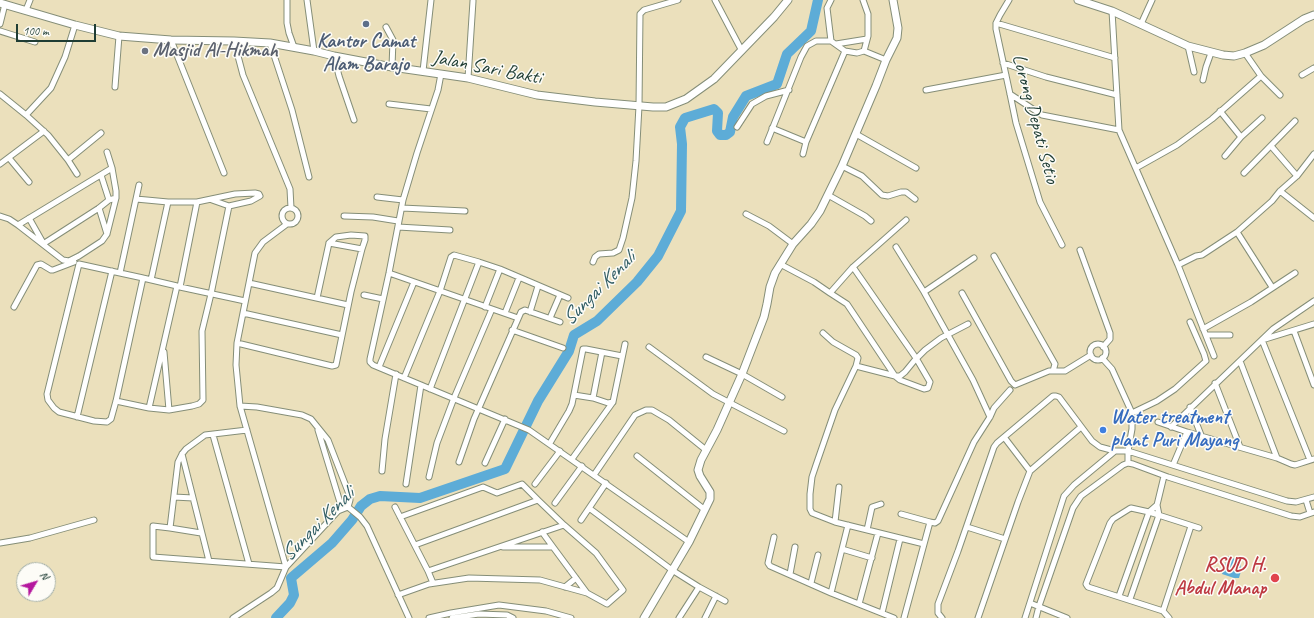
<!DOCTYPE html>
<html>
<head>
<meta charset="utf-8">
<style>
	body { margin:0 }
	#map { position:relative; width:1314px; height:618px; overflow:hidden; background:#ebe0bc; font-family:Caveat,sans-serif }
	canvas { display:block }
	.north { position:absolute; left:16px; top:562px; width:40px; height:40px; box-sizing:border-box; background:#fdfcf7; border:1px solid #a4b0a9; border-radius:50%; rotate:52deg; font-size:11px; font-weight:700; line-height:16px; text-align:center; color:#1f3d34 }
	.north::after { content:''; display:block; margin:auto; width:14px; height:18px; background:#b5179e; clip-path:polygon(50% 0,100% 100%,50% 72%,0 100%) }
	.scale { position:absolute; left:16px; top:24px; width:80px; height:18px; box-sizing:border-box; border:2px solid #1f3d34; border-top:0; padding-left:5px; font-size:12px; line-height:14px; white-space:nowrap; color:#1f3d34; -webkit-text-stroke:3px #fdfcf7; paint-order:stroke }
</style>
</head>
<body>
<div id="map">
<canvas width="1314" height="618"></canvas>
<div class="north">N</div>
<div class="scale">100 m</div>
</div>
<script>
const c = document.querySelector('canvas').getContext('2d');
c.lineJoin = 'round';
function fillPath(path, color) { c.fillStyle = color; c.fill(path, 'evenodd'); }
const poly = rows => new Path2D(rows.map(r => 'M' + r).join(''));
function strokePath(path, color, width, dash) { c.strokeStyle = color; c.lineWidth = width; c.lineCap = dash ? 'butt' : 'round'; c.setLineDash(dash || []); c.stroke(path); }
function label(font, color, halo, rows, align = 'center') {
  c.font = font + ' Caveat,sans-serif'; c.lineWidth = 3; c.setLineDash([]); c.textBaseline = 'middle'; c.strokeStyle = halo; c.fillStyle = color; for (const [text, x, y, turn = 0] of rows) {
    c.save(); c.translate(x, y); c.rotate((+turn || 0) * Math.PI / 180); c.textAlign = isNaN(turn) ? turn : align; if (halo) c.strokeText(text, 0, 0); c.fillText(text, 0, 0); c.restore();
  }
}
fillPath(poly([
	[1228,556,1240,561,1241,571,1239,578,1234,578,1222,574]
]), '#5dacd7');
strokePath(poly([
	[276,618,290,603,294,595,291,578,332,543,352,520,361,506,370,499,380,496,420,498,505,469,538,401,569,351,574,335,597,321,637,282,658,256,681,211,682,144,680,127,685,118,714,109,718,113,717,131,720,135,726,135,730,132,733,117,746,96,777,84,787,54,811,31,818,0]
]), '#5dacd7', 10);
const street = poly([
	[287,0,287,23,289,33,294,47],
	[307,0,314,51],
	[715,0,742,51],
	[863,0,868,14,868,36,864,51],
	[1009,0,1000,15,996,23,996,29,1010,94,1016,123,1040,202,1062,245],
	[26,10,30,0],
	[1112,11,1119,130,1178,265,1214,356],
	[996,23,1115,58],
	[0,24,5,4],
	[1141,24,1152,0],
	[386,27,393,40,392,67],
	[0,31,35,42],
	[171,40,224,173],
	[234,41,243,75,290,189,291,208],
	[831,41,827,8,831,0],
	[270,43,292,110,309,177],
	[836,44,867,39],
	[1188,46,1194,72],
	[1245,53,1261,76,1280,95],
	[334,56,339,76,354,120],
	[1003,63,1046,77,1117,95],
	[423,71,431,0],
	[441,74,438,90,417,153,403,200,389,273,370,359,370,362,373,365,529,430,689,542],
	[1302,75,1314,68],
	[468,78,473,1],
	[1203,80,1206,67,1211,53],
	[115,87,119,36],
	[926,90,1006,75],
	[0,94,26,115,48,135,68,160,77,174],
	[1010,94,1042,115,1119,130],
	[389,104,431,109],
	[1220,111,1241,137,1225,156],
	[26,115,51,88,65,57,75,25],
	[737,127,752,104,766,96,789,90],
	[772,128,806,142],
	[856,134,916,168],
	[1241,137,1262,118],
	[767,142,801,57,807,46,816,41,831,41,845,51,857,53,864,51,886,60],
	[1271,146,1297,176],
	[803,154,806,142,845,51],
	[9,158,29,182],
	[68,160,101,133],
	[0,164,44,131],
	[842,166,862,176,882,195,888,196,901,192,906,192,915,199],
	[1136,168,1177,145,1212,119,1261,76],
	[1244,173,1295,121],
	[101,175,109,200],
	[1280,191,1314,218],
	[828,195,865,216,871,221],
	[377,197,403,200],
	[136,199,168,202,197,202,235,194,255,193,259,194,260,196,251,201,229,206,212,200],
	'282 216a8 8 0 1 1 16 0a8 8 0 1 1-16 0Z',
	[99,208,107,234],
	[402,208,465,211],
	[746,214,769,226,793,244],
	[0,216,9,219,18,225,63,260,69,261,79,256,102,241,107,234,116,198,116,191,112,168,107,152],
	[344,216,373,217,398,221],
	[29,218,42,241],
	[18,225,112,168],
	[398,227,450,230],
	[1237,232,1272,287],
	[43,244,99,208,109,200,116,198],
	[896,247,924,292,973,380,990,417],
	[1080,250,1110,333,1110,339,1103,347],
	[994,256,1055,364,1053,371],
	[593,262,595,257,599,254,613,253,619,250,623,238,632,198,636,161,639,106,640,14,644,10,678,0],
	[780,264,814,282,830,293,853,267,906,220],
	[1178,265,1196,256,1202,255,1237,232,1272,201,1280,191,1297,176,1314,154],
	[120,273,139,185],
	[389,273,518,318],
	[143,278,116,401,111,419,107,422,94,421,59,412,54,408,48,400,47,394,79,264,120,273,143,278,177,286,180,287,245,301],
	[151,280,168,202],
	[249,283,348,305],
	[180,287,197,202],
	[924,292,974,258],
	[830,293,847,304,895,376,900,380,924,389,928,388,930,382,916,358,853,267],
	[962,293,1011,381,1015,385,1049,371,1065,371,1091,355],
	[364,295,383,299],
	[317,298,329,243,362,249],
	[14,307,37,265,41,264,51,270,53,270,74,262],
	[485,307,500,269],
	[530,312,538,286],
	[243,313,342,335],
	[505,313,519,278],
	[550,318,560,295],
	[1203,329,1251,302,1295,273],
	[512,330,563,348],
	[1294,331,1314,385],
	[823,333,833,342,856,355,858,358,856,366,895,376,900,376,905,372,914,361,925,350,941,338,968,324],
	[1206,335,1230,335],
	[237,343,332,366,336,365,351,292,362,249,365,240,365,236,351,235,336,237,329,243],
	'1090 352a8 8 0 1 1 16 0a8 8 0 1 1-16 0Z',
	[649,347,713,394,784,431],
	[164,352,169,410],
	[706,357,742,374,782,397],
	[1102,358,1112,369,1132,413,1132,429,1128,451,1128,463],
	[1240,361,1277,458],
	[856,366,835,410,816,465,812,477,810,494,810,509,812,513,835,522,924,544],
	[379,367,414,282],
	[404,378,440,291,451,257,454,255,479,262,500,269,568,298],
	[1215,383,1240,447],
	[430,389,479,262],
	[574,395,593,398,608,403,613,402],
	[593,398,602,352],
	[116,401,149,408,169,410,192,406,199,404,203,400,202,331,211,294,229,206],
	[240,406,257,407,302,415,311,419,328,440,349,494,350,500,348,507],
	[1190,407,1201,435],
	[149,408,177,286],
	[1132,413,1157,401,1175,389,1206,361,1204,354,1190,322],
	[77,417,112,271],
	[1158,422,1187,432,1277,458,1291,464,1295,465,1314,459],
	[1171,427,1273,329,1314,301],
	[247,430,205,435,186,449,182,454,178,462,170,528,153,526,153,557,286,567,338,511,348,507,360,517,367,526,409,618],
	[318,430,342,509],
	[213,435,249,564],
	[1004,437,1030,471],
	[550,443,569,411,572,404,583,349,586,349,622,356],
	[182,454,209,561],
	[637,456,705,510],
	[572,459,613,402,625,344],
	[1310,460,1262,340,1314,324],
	[459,462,474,419,521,312,525,310,560,322],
	[485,463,505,419],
	[1173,465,1187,432],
	[382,471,385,439,396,374],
	[594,475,635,415,646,410,652,410,669,420,706,450],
	[429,477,437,443,454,398,492,309],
	[406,484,421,385],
	[535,484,560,451],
	[174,497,193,498],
	[1306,500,1310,513],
	[555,503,582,466],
	[395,507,428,571],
	[589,508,672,570,699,587,679,618],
	[901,514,930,522],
	[400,517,483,487,497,493,522,484,538,500],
	[581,520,606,483],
	[835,522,839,487],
	[967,527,1005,539],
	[170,528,201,533],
	[867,530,872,507,881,504],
	[542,532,553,547],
	[774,537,768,563,770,566,831,593,894,618],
	[0,543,30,538,94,520],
	[415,545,538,500,564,525],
	[503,547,553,547,587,593],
	[842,549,872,558],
	[790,574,795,547],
	[811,583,818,555],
	[565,587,576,578],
	[699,587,725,601],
	[831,593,848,525],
	[398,595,429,584,469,578,540,580,587,593,607,604,623,590,596,553,564,525,428,571,433,583],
	[1119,596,1149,512,1157,505],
	[1130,599,1159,515,1157,505,1164,476],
	[1030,603,1067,618],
	[859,604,878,533],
	[1163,611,1191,526],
	[882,613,900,539],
	[233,618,271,593,277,588,286,567,240,406,236,365,237,343,255,253,263,242,287,224],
	[429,618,451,613,499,605,546,611,571,618],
	[452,618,479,614,507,615,513,618],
	[705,618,716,596],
	[904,618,930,522,935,523,938,521,974,442,990,417,994,408,1010,390],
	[942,618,938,613,938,604,958,551,994,447,997,443,1053,396,1056,396,1059,397,1092,441,1100,447,1115,451],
	[978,618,1018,502,1030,471,1081,427],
	[1025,618,1064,496,1074,485,1115,451,1128,451,1287,501,1296,502,1314,497],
	[1036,618,1039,606,1073,508,1081,496,1123,465,1128,463,1133,464,1168,477,1291,516,1300,517,1314,512],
	[1169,618,1163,611,1088,587,1086,584,1110,523,1113,519,1129,509,1131,508,1149,512,1199,528]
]);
const secondary = poly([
	[1078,0,1112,11,1188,46,1223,55,1234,56,1245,53,1264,45,1304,19,1314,15],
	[0,3,75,25,119,36,171,40,234,41,270,43,314,51,334,56,392,67,468,78,537,95,595,102,653,107,666,107,686,99,714,79,774,17,788,0],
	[644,618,689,542,710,499,710,492,700,476,698,470,701,460,717,430,742,374,764,317,767,304,770,287,775,273,793,244,811,224,820,211,842,166,876,86,886,60,897,38,898,28,893,0]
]);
strokePath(street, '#858e78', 7);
strokePath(secondary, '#858e78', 9);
strokePath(street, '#fff', 5);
strokePath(secondary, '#fff', 7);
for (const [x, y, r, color] of [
	[366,24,4,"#5c6f8a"],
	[145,51,4,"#6b7280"],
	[1103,430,4,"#3f7fe0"],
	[1275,578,5,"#e0444e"]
]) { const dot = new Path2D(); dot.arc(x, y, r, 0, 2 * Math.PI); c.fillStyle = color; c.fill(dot); strokePath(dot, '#fdfcf7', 1.5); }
label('bold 20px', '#4e5e75', '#fdfcf7', [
	["Kantor Camat",366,42],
	["Alam Barajo",366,65]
]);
label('bold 20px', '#5b616d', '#fdfcf7', [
	["Masjid Al-Hikmah",153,51]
], 'left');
label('20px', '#1f3d34', '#fdfcf7', [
	["Jalan Sari Bakti",487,68,11],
	["Lorong Depati Setio",1035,119,75]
]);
label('bold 20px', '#366cbe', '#fdfcf7', [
	["Water treatment",1111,418],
	["plant Puri Mayang",1111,441]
], 'left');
label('bold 20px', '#be3a42', '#fdfcf7', [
	["RSUD H.",1266,566],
	["Abdul Manap",1266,589]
], 'right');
label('italic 21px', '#325e65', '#fdfcf7', [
	["Sungai Kenali",599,289,-45],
	["Sungai Kenali",318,525,-45]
]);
</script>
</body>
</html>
